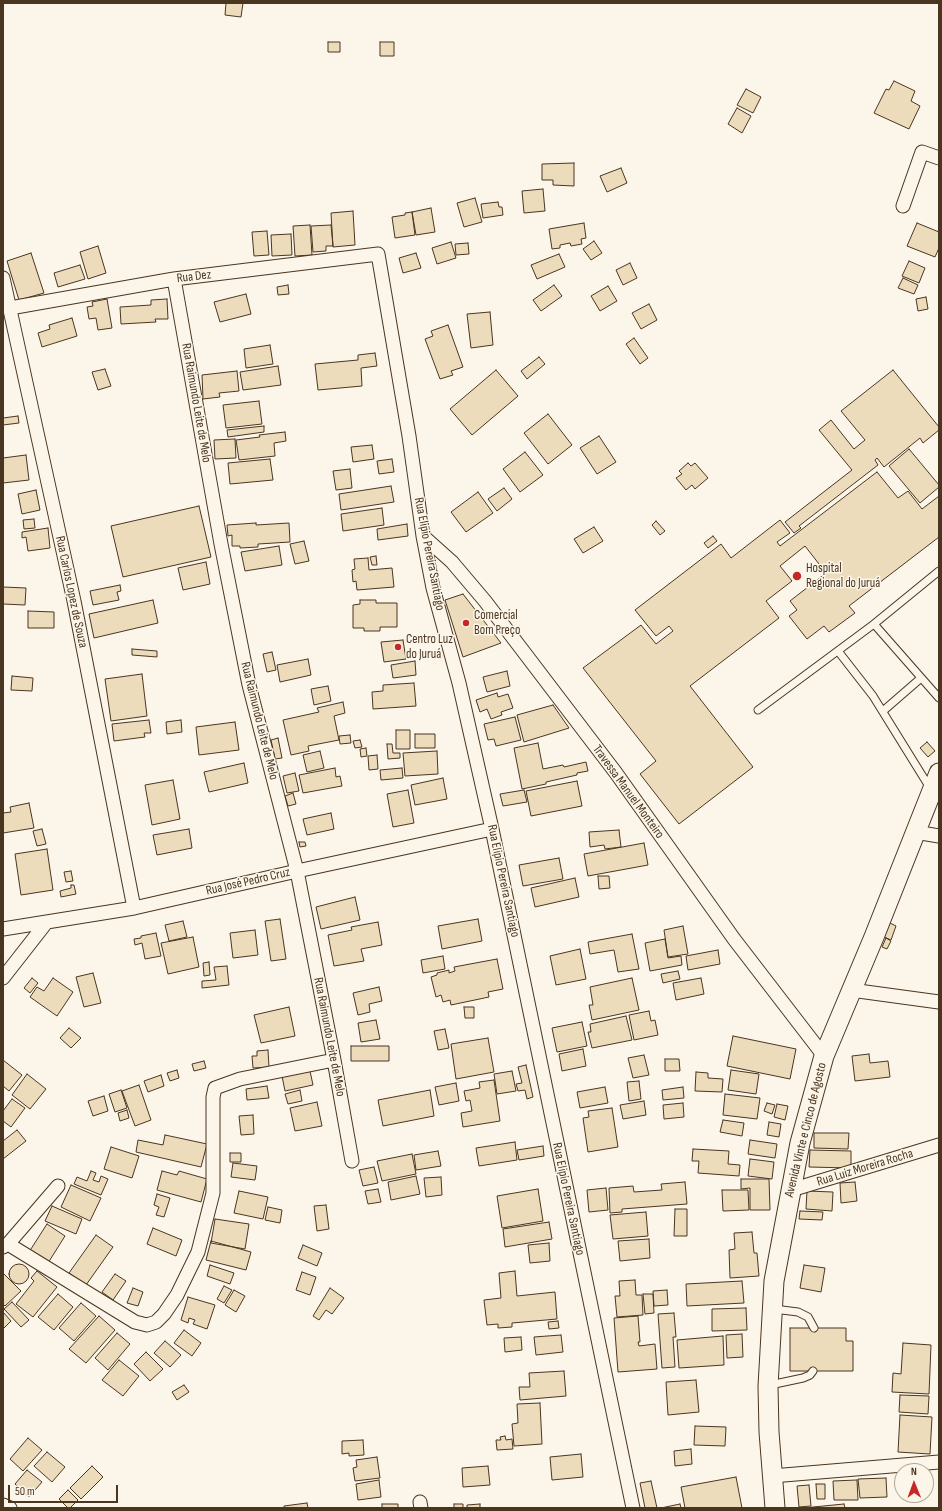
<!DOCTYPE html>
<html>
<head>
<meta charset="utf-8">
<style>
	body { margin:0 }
	#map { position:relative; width:942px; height:1511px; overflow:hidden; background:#fbf6e9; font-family:"Sofia Sans Condensed",sans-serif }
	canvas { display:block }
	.frame { position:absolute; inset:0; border:4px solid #4a3520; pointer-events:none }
	.north { position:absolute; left:894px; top:1463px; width:40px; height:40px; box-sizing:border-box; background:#fbf6e9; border:1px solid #b4a999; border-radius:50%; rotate:359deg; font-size:11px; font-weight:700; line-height:16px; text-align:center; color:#4a3520 }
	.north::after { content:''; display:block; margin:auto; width:14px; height:18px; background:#c62828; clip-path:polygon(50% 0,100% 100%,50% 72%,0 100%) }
	.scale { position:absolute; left:8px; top:1485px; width:110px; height:18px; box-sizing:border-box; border:2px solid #4a3520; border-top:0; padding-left:5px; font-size:12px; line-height:14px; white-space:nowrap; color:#4a3520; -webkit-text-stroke:3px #fbf6e9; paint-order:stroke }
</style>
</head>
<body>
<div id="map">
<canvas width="942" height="1511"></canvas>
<div class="frame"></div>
<div class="north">N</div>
<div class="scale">50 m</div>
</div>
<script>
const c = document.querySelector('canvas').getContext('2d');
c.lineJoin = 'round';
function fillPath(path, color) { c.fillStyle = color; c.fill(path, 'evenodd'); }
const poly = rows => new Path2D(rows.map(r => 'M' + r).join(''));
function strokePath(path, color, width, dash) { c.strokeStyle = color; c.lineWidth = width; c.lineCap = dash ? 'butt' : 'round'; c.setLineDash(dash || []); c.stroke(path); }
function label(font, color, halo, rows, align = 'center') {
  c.font = font + ' "Sofia Sans Condensed",sans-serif'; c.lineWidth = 3; c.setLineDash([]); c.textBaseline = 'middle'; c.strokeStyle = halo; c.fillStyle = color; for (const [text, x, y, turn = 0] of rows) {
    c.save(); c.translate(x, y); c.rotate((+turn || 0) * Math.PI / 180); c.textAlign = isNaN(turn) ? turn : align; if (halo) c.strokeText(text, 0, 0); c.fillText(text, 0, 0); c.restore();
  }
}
const building = poly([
	[226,3,243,3,241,17,225,15,226,3],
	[328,42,340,42,340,52,328,52,328,42],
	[380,42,394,42,394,56,380,56,380,42],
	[894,81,915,91,911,101,920,106,909,129,874,113,886,89,889,90,894,81],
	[746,89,761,97,753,113,737,105,746,89],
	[737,108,751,116,742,133,728,124,737,108],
	[574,163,574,186,553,185,553,180,542,180,542,164,574,163],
	[621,168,627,183,607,192,600,176,621,168],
	[543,189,545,211,524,213,522,191,543,189],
	[475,198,482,222,464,227,457,203,475,198],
	[498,202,499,207,502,207,503,215,483,218,481,204,498,202],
	[431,208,435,232,416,235,412,212,431,208],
	[353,211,355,245,333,247,331,213,353,211],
	[412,212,415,235,395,238,392,217,405,215,405,213,412,212],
	[584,223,586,238,581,239,582,244,571,246,570,243,560,245,560,248,552,249,549,229,584,223],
	[917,223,939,232,939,248,935,257,907,246,917,223],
	[310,225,312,255,295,256,293,226,310,225],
	[331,225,333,246,326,246,326,251,313,252,311,226,331,225],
	[267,231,269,255,254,256,252,232,267,231],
	[291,234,292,255,272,256,271,235,291,234],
	[594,241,602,253,591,260,583,249,594,241],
	[451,242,456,258,437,264,432,248,451,242],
	[468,243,469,254,456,255,455,244,468,243],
	[98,246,106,273,88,279,80,252,98,246],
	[31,253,44,293,19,300,7,261,31,253],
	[416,253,421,268,403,273,399,258,416,253],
	[559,254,565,267,537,279,531,265,559,254],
	[909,261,925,268,919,283,902,276,909,261],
	[630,263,637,278,623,285,616,270,630,263],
	[80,265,85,279,58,287,54,273,80,265],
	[903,278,918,285,914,294,898,288,903,278],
	[288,285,289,294,278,295,277,287,288,285],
	[554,285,562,296,541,311,533,300,554,285],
	[608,286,617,301,600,311,591,296,608,286],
	[246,294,251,314,220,322,214,302,246,294],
	[926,297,928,309,918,311,916,299,926,297],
	[107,299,112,328,98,330,96,318,89,319,87,307,93,306,92,302,107,299],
	[167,299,168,319,155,319,156,322,121,324,120,307,151,305,151,300,167,299],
	[649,304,657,320,641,329,632,313,649,304],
	[490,312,493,345,471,348,467,314,490,312],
	[72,318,77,336,42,347,38,333,50,329,49,325,72,318],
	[448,325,463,367,451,371,453,375,440,379,425,339,433,336,431,331,448,325],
	[634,338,648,358,640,364,626,344,634,338],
	[270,345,273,364,246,368,244,349,270,345],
	[375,353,377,366,361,368,362,386,318,390,315,364,358,360,358,355,375,353],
	[539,357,545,364,527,379,521,371,539,357],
	[278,366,281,385,243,390,240,372,278,366],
	[105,369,111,386,98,390,92,372,105,369],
	[496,370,518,396,472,435,450,409,496,370],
	[893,370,939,427,939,430,923,443,920,438,884,467,877,458,875,460,878,465,799,526,801,528,794,533,785,522,852,470,819,430,831,420,854,449,865,440,841,411,893,370],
	[237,371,239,391,219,393,220,397,203,399,202,375,237,371],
	[259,401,262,424,226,428,223,405,259,401],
	[548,414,572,445,548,464,524,433,548,414],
	[18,416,19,423,3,425,3,418,18,416],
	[264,426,264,432,228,437,227,430,264,426],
	[285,432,286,441,274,443,275,456,239,460,236,440,260,437,259,435,285,432],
	[599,436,616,462,597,474,580,448,599,436],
	[235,439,236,458,215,459,214,440,235,439],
	[372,445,374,459,353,462,351,447,372,445],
	[909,449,939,485,939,487,920,503,889,466,909,449],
	[525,452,543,475,520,492,503,469,525,452],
	[26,455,29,480,3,483,3,458,26,455],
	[270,459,273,480,230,484,228,463,270,459],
	[392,459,394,472,379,474,377,461,392,459],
	[688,463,691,466,695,463,708,478,695,489,692,485,686,490,676,478,682,474,679,471,688,463],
	[350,469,352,488,336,490,333,471,350,469],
	[877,472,898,498,908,491,922,509,939,496,939,537,849,606,855,613,829,632,824,626,807,639,789,616,797,610,790,601,826,573,805,546,780,566,792,581,766,601,779,618,690,686,753,767,679,824,640,774,656,761,583,668,641,625,656,644,673,631,669,626,656,636,635,610,721,544,731,558,780,520,790,533,777,542,780,546,877,472],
	[391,486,394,502,341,510,339,494,391,486],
	[504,488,512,499,497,511,488,499,504,488],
	[36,490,40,510,22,514,18,494,36,490],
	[478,492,493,513,466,532,451,512,478,492],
	[199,506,211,557,123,577,111,526,199,506],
	[382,508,384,525,343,531,341,514,382,508],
	[34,519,35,528,24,529,23,520,34,519],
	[656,521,665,531,660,535,652,525,656,521],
	[256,523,256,525,289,523,290,542,258,544,258,547,240,548,240,546,232,546,232,535,228,536,227,525,256,523],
	[407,524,408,536,378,540,377,529,407,524],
	[594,527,603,541,583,553,574,539,594,527],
	[48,528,50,548,28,551,26,537,22,538,22,532,48,528],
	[713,536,717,541,708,548,704,543,713,536],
	[304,541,309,561,295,564,290,544,304,541],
	[279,546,282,565,245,571,241,552,279,546],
	[376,556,377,565,372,565,370,557,376,556],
	[368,558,369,570,392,568,394,587,357,590,356,581,353,582,352,570,355,569,354,559,368,558],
	[206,562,210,584,183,590,178,568,206,562],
	[120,585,121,591,117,592,119,600,93,605,90,591,120,585],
	[3,587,26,588,25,605,3,604,3,587],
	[463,594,501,643,463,657,445,600,463,594],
	[153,600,158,623,94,638,89,614,153,600],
	[360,600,376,600,376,603,397,603,397,627,380,627,380,631,364,631,364,628,353,628,353,605,360,604,360,600],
	[28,611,54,612,54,628,28,628,28,611],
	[403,640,406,659,384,662,381,642,403,640],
	[132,649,157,651,157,657,132,655,132,649],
	[272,652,276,670,267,672,263,654,272,652],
	[308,659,311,675,280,682,277,665,308,659],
	[415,661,416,675,393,678,391,665,415,661],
	[507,671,510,686,487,692,483,677,507,671],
	[142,674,147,716,111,721,105,679,142,674],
	[12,676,33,678,32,691,11,690,12,676],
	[414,683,416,706,373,709,372,692,383,691,383,685,414,683],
	[328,686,331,701,314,705,311,689,328,686],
	[497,693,498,697,508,694,513,708,501,712,502,715,491,719,487,709,480,712,476,700,497,693],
	[343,702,345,713,334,716,339,740,308,746,309,751,291,755,283,720,319,712,317,708,343,702],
	[553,705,569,728,524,742,517,715,553,705],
	[515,717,521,740,496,746,494,739,488,740,484,724,515,717],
	[149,720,151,733,144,733,145,737,114,741,112,724,149,720],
	[181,720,182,732,167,734,166,722,181,720],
	[235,722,239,750,199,755,196,727,235,722],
	[396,730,410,730,410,749,396,749,396,730],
	[415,734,435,734,435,748,415,748,415,734],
	[350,735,351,743,340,744,339,736,350,735],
	[278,738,282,758,275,759,271,740,278,738],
	[360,740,362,747,355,748,353,741,360,740],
	[927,742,935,751,928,757,920,748,927,742],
	[538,743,543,769,563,765,564,767,586,762,588,771,577,773,577,775,546,782,546,784,522,789,514,748,538,743],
	[387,744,392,744,393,753,400,753,400,758,388,759,387,744],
	[366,748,367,756,361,757,360,749,366,748],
	[320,751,324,768,307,772,303,755,320,751],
	[437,751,438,774,405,776,403,753,437,751],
	[377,755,378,769,369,770,368,756,377,755],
	[244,763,248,783,209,792,204,772,244,763],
	[335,768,336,777,340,776,342,786,303,793,299,775,335,768],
	[402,768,403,778,381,780,380,770,402,768],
	[295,773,299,791,287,793,283,776,295,773],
	[443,778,447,799,415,805,411,785,443,778],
	[173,780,180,819,152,825,145,785,173,780],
	[577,781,582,806,531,816,526,791,577,781],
	[408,790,414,823,393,827,387,794,408,790],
	[524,790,527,802,503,806,500,794,524,790],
	[293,793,296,804,288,806,285,796,293,793],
	[29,803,34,828,3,833,3,813,11,812,10,807,29,803],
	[331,813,334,829,307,835,303,819,331,813],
	[42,829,46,844,37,846,33,831,42,829],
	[189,829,192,848,157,855,153,835,189,829],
	[619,830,621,847,605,849,604,845,590,847,589,832,619,830],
	[299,842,305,842,306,846,300,847,299,842],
	[644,843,648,865,588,876,584,854,644,843],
	[47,849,53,890,21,895,15,854,47,849],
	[559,858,563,879,523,886,519,865,559,858],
	[71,871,73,881,66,882,64,872,71,871],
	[598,876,609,876,610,888,599,889,598,876],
	[575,878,579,897,535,907,531,888,575,878],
	[71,885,74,885,76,894,61,897,60,891,71,888,71,885],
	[355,897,360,920,321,929,316,907,355,897],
	[280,919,286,959,271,961,265,921,280,919],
	[478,919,482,941,442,949,438,926,478,919],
	[183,921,187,937,169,941,165,925,183,921],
	[378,922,382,945,361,949,364,961,334,966,328,935,352,930,351,927,378,922],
	[890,923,896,926,891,940,884,937,890,923],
	[683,926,688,954,668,957,664,930,683,926],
	[255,930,258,955,233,958,230,933,255,930],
	[156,933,161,956,145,959,142,943,135,945,134,939,141,938,141,936,156,933],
	[632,934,639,969,618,972,614,950,590,954,588,942,632,934],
	[193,937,199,967,168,974,161,943,193,937],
	[886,938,891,941,887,949,882,947,886,938],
	[665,939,668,958,681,956,682,965,650,971,645,943,665,939],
	[580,949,586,979,556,985,550,956,580,949],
	[718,950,720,964,688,970,686,956,718,950],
	[443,956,445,969,423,973,421,960,443,956],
	[497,959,503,989,488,992,489,997,451,1005,450,1000,443,1002,441,995,436,997,431,977,437,975,437,973,449,970,449,973,455,971,454,967,497,959],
	[209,962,210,975,204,976,203,963,209,962],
	[227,966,229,985,202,988,202,981,216,980,214,967,227,966],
	[678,971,680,979,663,983,661,974,678,971],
	[93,973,101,1003,84,1007,76,977,93,973],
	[32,978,38,983,30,993,24,988,32,978],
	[53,978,73,992,57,1016,30,997,37,987,44,991,53,978],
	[632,978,639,1010,592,1020,589,1005,593,1005,590,987,632,978],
	[701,978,704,994,676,1000,673,983,701,978],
	[379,987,382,1001,369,1004,370,1012,358,1015,353,993,379,987],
	[289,1007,295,1036,261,1043,254,1015,289,1007],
	[464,1007,474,1007,474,1018,465,1018,464,1007],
	[649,1011,651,1021,655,1020,658,1035,634,1040,629,1015,649,1011],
	[626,1016,632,1040,592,1048,588,1032,591,1032,590,1024,626,1016],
	[376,1020,380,1039,361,1042,358,1023,376,1020],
	[582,1022,587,1046,557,1052,552,1028,582,1022],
	[69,1028,81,1038,71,1048,60,1038,69,1028],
	[445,1029,449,1048,438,1050,434,1031,445,1029],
	[733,1036,796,1049,790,1079,727,1066,733,1036],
	[488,1038,494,1072,456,1079,451,1044,488,1038],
	[351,1046,389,1046,389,1061,351,1061,351,1046],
	[583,1049,586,1066,562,1071,559,1054,583,1049],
	[268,1050,269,1067,253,1068,252,1056,257,1056,257,1051,268,1050],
	[869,1054,870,1063,888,1061,890,1077,855,1081,852,1056,869,1054],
	[644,1055,649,1075,633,1078,628,1058,644,1055],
	[665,1059,679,1059,680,1071,665,1071,665,1059],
	[3,1060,22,1075,9,1091,3,1086,3,1060],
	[204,1061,206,1068,194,1071,192,1064,204,1061],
	[526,1065,533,1097,527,1099,525,1090,518,1091,516,1084,522,1083,518,1067,526,1065],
	[177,1070,179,1078,170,1081,167,1073,177,1070],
	[731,1070,759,1074,756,1094,728,1090,731,1070],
	[310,1071,313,1085,285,1091,282,1076,310,1071],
	[512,1071,516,1091,497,1094,494,1074,512,1071],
	[696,1072,708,1073,708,1078,723,1079,722,1092,695,1091,696,1072],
	[27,1074,46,1089,30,1109,12,1095,27,1074],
	[161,1075,164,1086,148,1092,144,1081,161,1075],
	[494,1080,500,1121,463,1127,461,1113,472,1111,470,1100,466,1101,464,1091,480,1088,479,1082,494,1080],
	[639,1081,641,1099,629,1101,627,1082,639,1081],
	[456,1083,459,1101,439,1105,435,1087,456,1083],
	[139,1085,151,1120,135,1126,122,1091,139,1085],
	[267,1086,269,1098,247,1100,246,1089,267,1086],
	[605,1087,608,1103,580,1108,577,1092,605,1087],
	[683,1087,684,1098,663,1100,662,1090,683,1087],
	[121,1090,127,1108,115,1112,109,1094,121,1090],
	[300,1090,302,1101,288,1104,285,1094,300,1090],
	[430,1090,434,1116,383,1126,378,1100,430,1090],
	[725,1094,760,1098,757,1119,723,1115,725,1094],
	[104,1096,108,1111,93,1116,88,1101,104,1096],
	[12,1099,25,1108,11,1127,3,1121,3,1111,12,1099],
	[644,1101,646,1115,623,1119,620,1105,644,1101],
	[317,1102,322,1126,295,1131,290,1108,317,1102],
	[683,1103,684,1117,664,1119,663,1105,683,1103],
	[767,1103,775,1105,772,1114,764,1111,767,1103],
	[777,1104,788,1106,785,1120,774,1117,777,1104],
	[612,1108,618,1147,588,1152,583,1118,589,1117,588,1111,612,1108],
	[127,1110,129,1118,120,1121,118,1113,127,1110],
	[253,1115,254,1134,241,1135,239,1116,253,1115],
	[723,1120,744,1123,742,1136,720,1132,723,1120],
	[769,1122,781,1124,779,1137,767,1135,769,1122],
	[17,1130,26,1141,3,1159,3,1141,17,1130],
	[814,1133,849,1133,848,1149,814,1148,814,1133],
	[165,1135,207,1144,201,1167,136,1152,138,1140,163,1145,165,1135],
	[750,1140,777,1144,775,1158,748,1154,750,1140],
	[515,1142,517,1160,479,1166,476,1148,515,1142],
	[543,1146,544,1156,519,1160,517,1150,543,1146],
	[111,1147,139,1156,132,1178,104,1169,111,1147],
	[693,1149,729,1151,728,1164,740,1165,739,1176,698,1173,699,1161,692,1161,693,1149],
	[810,1150,851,1151,851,1168,809,1167,810,1150],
	[438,1151,441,1166,416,1170,414,1155,438,1151],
	[230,1153,241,1153,241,1162,230,1162,230,1153],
	[412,1154,416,1174,382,1181,377,1161,412,1154],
	[750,1159,774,1162,772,1179,748,1176,750,1159],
	[233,1163,257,1166,255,1180,231,1177,233,1163],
	[374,1167,378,1183,363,1186,359,1170,374,1167],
	[91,1171,96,1173,93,1180,99,1182,101,1176,108,1179,101,1195,74,1184,77,1177,87,1181,91,1171],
	[162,1171,177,1175,179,1171,207,1179,201,1202,157,1190,162,1171],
	[416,1176,420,1194,391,1200,388,1182,416,1176],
	[441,1177,442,1195,426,1197,424,1178,441,1177],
	[741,1179,769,1179,770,1210,750,1210,750,1188,741,1189,741,1179],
	[685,1182,687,1204,622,1209,622,1212,610,1213,609,1188,633,1186,634,1192,662,1190,661,1184,685,1182],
	[855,1182,857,1201,841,1203,840,1183,855,1182],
	[71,1185,101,1198,90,1221,61,1207,71,1185],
	[606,1188,608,1210,589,1212,587,1190,606,1188],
	[378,1189,381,1202,368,1204,365,1191,378,1189],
	[538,1189,543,1221,502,1228,497,1196,538,1189],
	[722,1190,748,1190,749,1210,723,1211,722,1190],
	[239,1191,268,1197,263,1219,234,1213,239,1191],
	[807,1191,833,1192,832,1211,806,1209,807,1191],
	[157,1194,170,1198,164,1217,156,1215,159,1207,154,1205,157,1194],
	[326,1205,329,1229,317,1231,314,1206,326,1205],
	[52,1206,82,1219,76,1234,45,1221,52,1206],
	[268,1207,282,1210,280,1223,265,1220,268,1207],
	[675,1209,687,1209,687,1236,674,1236,675,1209],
	[800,1211,823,1212,822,1220,799,1219,800,1211],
	[646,1212,648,1236,613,1239,610,1215,646,1212],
	[215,1219,249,1224,245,1249,211,1243,215,1219],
	[549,1222,552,1239,505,1247,503,1229,549,1222],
	[47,1224,65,1236,48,1263,29,1252,47,1224],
	[153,1228,182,1240,176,1256,147,1244,153,1228],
	[752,1232,754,1253,757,1253,759,1276,730,1278,729,1250,735,1249,734,1233,752,1232],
	[96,1235,113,1247,86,1285,69,1273,96,1235],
	[649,1239,650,1258,620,1261,618,1241,649,1239],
	[211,1241,251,1252,246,1270,206,1260,211,1241],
	[549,1243,550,1261,530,1263,528,1245,549,1243],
	[303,1245,322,1253,317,1266,298,1258,303,1245],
	'9 1274a10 10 0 1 1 20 0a10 10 0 1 1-20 0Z',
	[210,1265,234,1273,230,1284,207,1276,210,1265],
	[804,1265,825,1268,821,1292,800,1288,804,1265],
	[37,1271,57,1287,33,1317,16,1304,34,1281,31,1278,37,1271],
	[515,1271,517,1296,555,1292,557,1319,512,1323,512,1327,498,1328,498,1324,487,1325,484,1300,501,1298,499,1273,515,1271],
	[302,1272,316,1277,310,1295,296,1290,302,1272],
	[3,1273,21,1291,5,1306,3,1304,3,1273],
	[115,1274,126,1281,113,1300,102,1292,115,1274],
	[635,1280,636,1295,642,1295,643,1315,617,1317,615,1296,620,1296,619,1281,635,1280],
	[742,1281,744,1303,687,1306,686,1284,742,1281],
	[224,1286,232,1290,224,1303,217,1299,224,1286],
	[133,1288,143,1292,138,1306,127,1303,133,1288],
	[330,1288,344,1298,332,1314,326,1310,319,1320,313,1316,330,1288],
	[234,1290,245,1296,236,1312,225,1305,234,1290],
	[667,1290,668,1305,654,1306,653,1291,667,1290],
	[58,1294,73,1307,54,1330,38,1317,58,1294],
	[643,1294,653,1294,654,1313,645,1314,643,1294],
	[188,1297,215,1305,207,1329,193,1324,195,1320,189,1318,188,1323,181,1320,188,1297],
	[12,1302,29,1320,21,1327,4,1309,12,1302],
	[81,1303,96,1316,74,1341,59,1328,81,1303],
	[746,1308,747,1330,712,1331,712,1309,746,1308],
	[3,1312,11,1321,3,1329,3,1312],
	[674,1313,676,1337,673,1337,675,1367,662,1368,658,1314,674,1313],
	[99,1316,115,1330,86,1363,69,1349,99,1316],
	[638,1316,640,1342,638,1342,639,1346,655,1344,657,1369,618,1372,614,1318,638,1316],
	[558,1321,559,1328,549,1329,548,1322,558,1321],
	[790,1328,846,1328,846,1341,853,1341,853,1371,790,1371,790,1328],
	[184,1330,201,1343,192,1356,174,1343,184,1330],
	[117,1333,130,1344,108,1370,95,1358,117,1333],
	[742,1334,743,1357,727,1358,726,1335,742,1334],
	[561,1335,563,1352,536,1355,534,1337,561,1335],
	[723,1336,724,1365,679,1368,677,1340,723,1336],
	[521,1337,522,1350,505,1352,504,1338,521,1337],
	[165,1341,181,1355,170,1367,154,1353,165,1341],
	[903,1343,931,1345,929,1394,892,1392,893,1373,901,1374,903,1343],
	[146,1352,163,1369,150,1381,134,1364,146,1352],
	[119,1360,139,1376,123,1396,102,1380,119,1360],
	[564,1371,566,1396,520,1400,519,1387,530,1387,529,1373,564,1371],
	[696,1380,699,1412,668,1415,666,1382,696,1380],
	[184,1385,189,1392,177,1400,172,1392,184,1385],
	[900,1395,929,1396,928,1414,899,1412,900,1395],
	[540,1403,542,1444,514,1446,512,1424,518,1423,517,1404,540,1403],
	[900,1415,932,1417,930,1454,898,1452,900,1415],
	[695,1426,726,1427,725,1446,694,1445,695,1426],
	[505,1436,506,1440,512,1439,513,1449,497,1450,496,1440,501,1440,500,1437,505,1436],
	[28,1438,42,1450,23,1471,10,1459,28,1438],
	[363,1440,364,1455,349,1456,349,1453,342,1454,342,1441,363,1440],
	[691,1449,692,1464,675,1466,674,1451,691,1449],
	[47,1452,65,1467,52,1482,34,1466,47,1452],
	[581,1454,583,1477,552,1480,550,1457,581,1454],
	[377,1457,380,1478,355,1481,353,1468,357,1467,356,1460,377,1457],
	[92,1466,103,1477,81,1499,70,1488,92,1466],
	[488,1466,490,1485,463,1487,462,1468,488,1466],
	[27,1470,42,1482,29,1497,15,1484,27,1470],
	[736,1477,742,1508,685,1508,681,1487,736,1477],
	[886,1478,887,1497,860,1498,858,1479,886,1478],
	[379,1480,381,1497,358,1500,356,1484,379,1480],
	[857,1480,858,1500,834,1500,833,1481,857,1480],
	[651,1481,657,1508,645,1508,640,1483,651,1481],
	[816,1484,825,1484,825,1499,817,1499,816,1484],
	[809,1485,811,1506,799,1507,797,1486,809,1485],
	[68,1490,78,1500,70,1508,68,1508,59,1499,68,1490],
	[307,1503,308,1508,284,1508,284,1506,307,1503],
	[382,1504,398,1504,398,1508,382,1508,382,1504],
	[454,1504,463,1504,463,1508,454,1508,454,1504],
	[480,1504,480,1508,467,1508,467,1505,480,1504],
	[680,1504,681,1508,661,1508,680,1504],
	[844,1504,845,1508,803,1508,844,1504]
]);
fillPath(building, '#ecdcbc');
strokePath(building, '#4a3520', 1);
const lane = poly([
	[874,624,939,698],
	[838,651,873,696,930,788],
	[758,710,874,624,939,571],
	[883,711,921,678],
	[774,1309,798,1312,808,1317,814,1328],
	[770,1385,803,1378,810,1375,813,1371]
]);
const street = poly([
	[903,206,922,152,939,158],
	[3,278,74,601,134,908],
	[174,279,221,544,249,685,297,871,334,1060,352,1161],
	[10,308,174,279,378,254,409,436,423,536,433,588,459,683,492,829,633,1508],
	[423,536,452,562,485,601,616,773,734,939,824,1056],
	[915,832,939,836],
	[3,929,134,908,297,871,492,829],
	[3,978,46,923],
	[851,990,939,1002],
	[791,1190,939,1145],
	[8,1244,135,1322,147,1325,156,1322,164,1314,177,1295,198,1252,213,1193,213,1097,215,1088,240,1079,334,1060],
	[3,1247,8,1244,58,1186],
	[772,1476,939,1462],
	[420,1502,421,1508],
	[3,1505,10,1508]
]);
const secondary = poly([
	[775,1508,769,1432,768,1386,774,1281,800,1143,824,1056,874,937,939,773]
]);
strokePath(lane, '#4a3520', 9);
strokePath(street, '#4a3520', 15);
strokePath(secondary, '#4a3520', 21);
strokePath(lane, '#fbf6e9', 7);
strokePath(street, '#fbf6e9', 13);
strokePath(secondary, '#fbf6e9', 19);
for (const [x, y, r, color] of [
	[797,576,5,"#c62828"],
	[466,623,4,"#c62828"],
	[398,647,4,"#c62828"]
]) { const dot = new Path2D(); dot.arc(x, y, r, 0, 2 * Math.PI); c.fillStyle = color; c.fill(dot); strokePath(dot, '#fbf6e9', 1.5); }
label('13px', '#4a3520', '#fbf6e9', [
	["Rua Dez",194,277,-7],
	["Rua Raimundo Leite de Melo",196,403,80],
	["Rua Elipio Pereira Santiago",429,554,79],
	["Rua Carlos Lopez de Souza",71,592,78],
	["Rua Raimundo Leite de Melo",259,721,76],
	["Travessa Manuel Monteiro",628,792,54],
	["Rua Elipio Pereira Santiago",503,881,78],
	["Rua José Pedro Cruz",248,882,-13],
	["Rua Raimundo Leite de Melo",329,1037,79],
	["Avenida Vinte e Cinco de Agosto",806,1130,-76],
	["Rua Luiz Moreira Rocha",865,1168,-17],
	["Rua Elipio Pereira Santiago",568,1199,78]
]);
label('13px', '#4a3520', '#fbf6e9', [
	["Hospital",806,569],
	["Regional do Juruá",806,584],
	["Comercial",474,616],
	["Bom Preço",474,631],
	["Centro Luz",406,640],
	["do Juruá",406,655]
], 'left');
</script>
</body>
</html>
